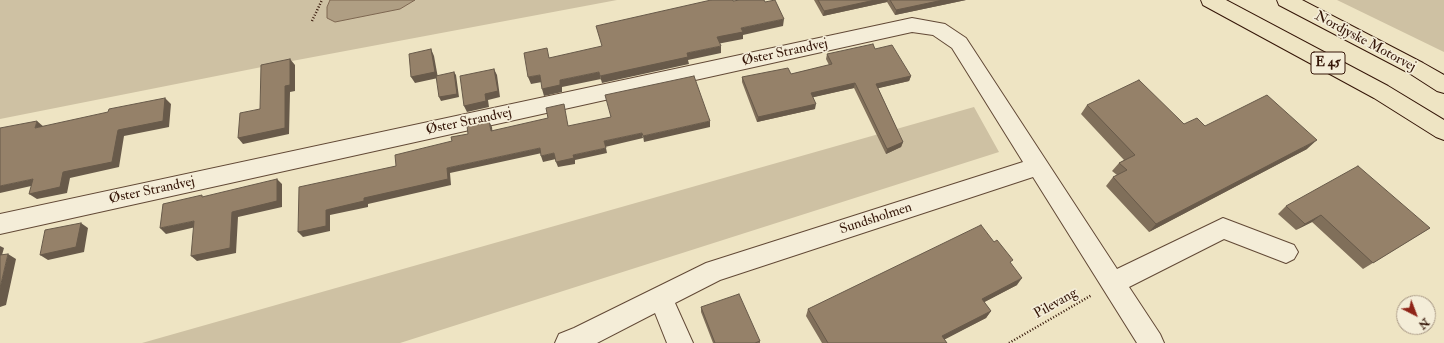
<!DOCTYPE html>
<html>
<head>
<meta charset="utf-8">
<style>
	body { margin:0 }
	#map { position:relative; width:1444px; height:343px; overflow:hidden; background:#eee4c3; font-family:"IM FELL Double Pica",serif }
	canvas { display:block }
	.north { position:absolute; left:1396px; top:295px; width:40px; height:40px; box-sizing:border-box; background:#f4edd8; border:1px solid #a79784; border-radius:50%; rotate:138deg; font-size:11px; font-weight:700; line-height:16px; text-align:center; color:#341507 }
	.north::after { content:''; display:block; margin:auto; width:14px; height:18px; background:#8f2418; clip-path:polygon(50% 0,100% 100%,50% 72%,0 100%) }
</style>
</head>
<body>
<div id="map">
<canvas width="1444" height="343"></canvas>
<div class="north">N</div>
</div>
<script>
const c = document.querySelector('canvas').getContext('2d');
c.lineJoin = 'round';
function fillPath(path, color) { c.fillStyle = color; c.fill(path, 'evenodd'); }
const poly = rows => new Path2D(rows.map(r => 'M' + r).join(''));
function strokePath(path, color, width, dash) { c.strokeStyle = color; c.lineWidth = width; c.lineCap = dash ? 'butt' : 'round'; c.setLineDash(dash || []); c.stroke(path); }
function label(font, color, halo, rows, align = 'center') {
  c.font = font + ' "IM FELL Double Pica",serif'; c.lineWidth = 3.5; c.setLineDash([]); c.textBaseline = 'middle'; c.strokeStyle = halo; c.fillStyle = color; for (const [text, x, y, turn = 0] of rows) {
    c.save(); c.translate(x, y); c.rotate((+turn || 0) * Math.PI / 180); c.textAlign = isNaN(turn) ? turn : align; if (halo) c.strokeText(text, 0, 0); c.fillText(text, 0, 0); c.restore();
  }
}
fillPath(poly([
	[0,0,330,0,327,7,400,9,415,0,617,0,292,61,0,119],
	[1337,0,1444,0,1444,52],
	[974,107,999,152,400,343,142,343]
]), '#cec1a3');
const water = poly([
	[330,0,415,0,400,9,335,22,327,18,327,7,330,0]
]);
fillPath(water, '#af9e83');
strokePath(water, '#7e6751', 1);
const minor = poly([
	[912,18,945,24,966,38,1117,269,1223,218,1294,245,1298,252,1294,259,1286,263,1224,239,1129,287,1160,334,1164,343,1137,343,1033,177,720,280,675,303,693,343,667,343,655,313,597,343,555,343,559,334,574,328,706,263,1023,162,952,48,933,35,912,32,0,234,0,214,912,18]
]);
const highway = poly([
	[1201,0,1226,0,1388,86,1444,120,1444,140,1436,137,1374,98,1203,5,1201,0],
	[1277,0,1302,0,1423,63,1444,75,1444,93,1437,91,1409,73,1279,5,1277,0]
]);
strokePath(minor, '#624936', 2);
strokePath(highway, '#341507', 2);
strokePath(poly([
	[312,21,322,0],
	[1009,343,1092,295]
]), '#341507', 2.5, [1, 2]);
fillPath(minor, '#f4edd8');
fillPath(highway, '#eee4c3');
fillPath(poly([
	[814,0,966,0,895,15,887,2,823,16],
	[875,49,911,76,909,81,878,88,903,142,901,147,886,154,854,88,813,97,815,109,757,122,742,82,742,77,791,74,829,65,826,59,827,54],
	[1087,105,1184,124,1205,126,1307,149,1149,232,1106,186,1113,177,1117,175,1112,171,1119,163,1124,160,1081,114],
	[1286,206,1430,228,1363,269,1312,222,1296,230,1278,214],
	[1011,263,1017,285,984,302,991,311,986,318,944,339,947,343,822,343,806,316,808,309],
	[701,307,760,341,760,343,713,343,701,312]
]), '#806f5a');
fillPath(poly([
	[875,0,888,0,887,2,823,16,824,11],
	[943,0,966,0,895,15,896,10],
	[784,19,783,26,743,35,743,39,717,44,717,37,741,28],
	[721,46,721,53,688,60,689,64,602,83,600,76,687,53],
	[431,49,434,56,438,78,415,83,411,77],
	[290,59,295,65,295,91,290,92,289,134,243,144,238,138,285,86],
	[494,69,497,75,500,97,488,100,489,107,467,112,464,106],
	[454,72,456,75,459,97,441,101,439,97],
	[599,72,601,79,562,87,562,92,544,96,542,89,560,80],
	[540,75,542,82,531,84,528,77],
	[911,76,909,81,875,89,876,84],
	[855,83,854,88,810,98,811,93],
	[165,98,171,104,169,127,124,136,119,167,70,178,67,193,37,199,29,194,63,172,118,130],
	[816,104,815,109,757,122,758,117],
	[37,121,44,127,35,128],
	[489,121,492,127,493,137,491,131],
	[710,121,710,127,644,142,643,136],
	[642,133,643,138,605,147,604,141],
	[1317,140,1307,149,1149,232,1156,224],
	[903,142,901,147,886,154,887,149],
	[540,148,542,153,450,173,451,185,368,204,368,207,330,215,330,231,303,237,298,232,326,210,447,168],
	[606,148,607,153,575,160,575,164,558,167,556,162,573,155],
	[554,153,556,159,543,162,541,156],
	[33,179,40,184,0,193,0,186],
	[277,179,282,184,282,207,238,217,236,253,197,261,191,256,232,212],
	[1321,215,1312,222,1296,230,1305,224],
	[194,221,200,226,166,234,160,228],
	[81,223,88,228,84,252,48,260,40,255],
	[0,246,4,248,0,262],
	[8,254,16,259,6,305,0,307,0,288],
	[1022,278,1017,285,977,306,982,299],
	[991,311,986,318,938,343,942,336]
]), '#685a4a');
const building = poly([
	[711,0,733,0,733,1,740,0,764,0,765,2,775,0,784,19,741,28,743,32,717,37,721,46,687,53,688,57,600,76,599,72,560,80,560,85,542,89,540,75,528,77,524,53,547,48,549,58,602,46,596,26,711,0],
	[818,0,875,0,824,11,818,0],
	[890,0,943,0,896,10,890,0],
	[873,44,875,49,892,45,911,76,876,84,903,142,887,149,855,83,811,93,816,104,758,117,742,77,788,68,791,74,832,64,827,54,873,44],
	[431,49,435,72,411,77,409,54,431,49],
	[290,59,290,85,285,86,285,128,238,138,240,113,260,109,261,65,290,59],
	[494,69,498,91,485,94,486,101,464,106,460,76,494,69],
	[454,72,457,94,439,97,436,76,454,72],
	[694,76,710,121,643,136,642,133,604,141,606,148,573,155,574,158,556,162,554,153,541,156,540,148,447,168,448,179,364,198,364,201,326,210,326,226,298,232,299,187,396,166,395,155,452,141,451,137,468,134,467,126,489,121,491,131,548,118,546,108,564,104,568,126,611,117,605,95,694,76],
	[1139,80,1184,124,1197,118,1205,126,1267,95,1317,140,1156,224,1113,177,1127,170,1119,163,1135,155,1087,105,1139,80],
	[165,98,163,121,118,130,112,162,63,172,60,187,29,194,33,179,0,186,0,128,37,121,35,128,108,112,109,109,165,98],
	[1358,166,1430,228,1373,263,1321,215,1305,224,1286,206,1358,166],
	[277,179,277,201,232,212,230,248,191,256,194,221,160,228,163,204,202,195,202,197,277,179],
	[81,223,76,247,40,255,45,230,81,223],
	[981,225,994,242,997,240,1013,260,1010,262,1022,278,982,299,991,311,942,336,947,343,828,343,808,309,981,225],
	[8,254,0,288,0,255,8,254],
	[739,294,760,341,755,343,715,343,701,307,739,294]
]);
fillPath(building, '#958169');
strokePath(building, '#685a4a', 1);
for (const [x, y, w] of [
	[1328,63,34]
]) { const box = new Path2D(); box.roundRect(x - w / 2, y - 11, w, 22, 3); c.fillStyle = '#f4edd8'; c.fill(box); strokePath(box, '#341507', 1); }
label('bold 13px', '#341507', null, [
	["E 45",1328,63]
]);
label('14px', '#341507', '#f4edd8', [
	["Nordjyske Motorvej",1365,42,28],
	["Øster Strandvej",785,53,-12],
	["Øster Strandvej",469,122,-12],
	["Øster Strandvej",152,191,-12],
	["Sundsholmen",876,219,-18],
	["Pilevang",1056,304,-30]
]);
</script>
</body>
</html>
